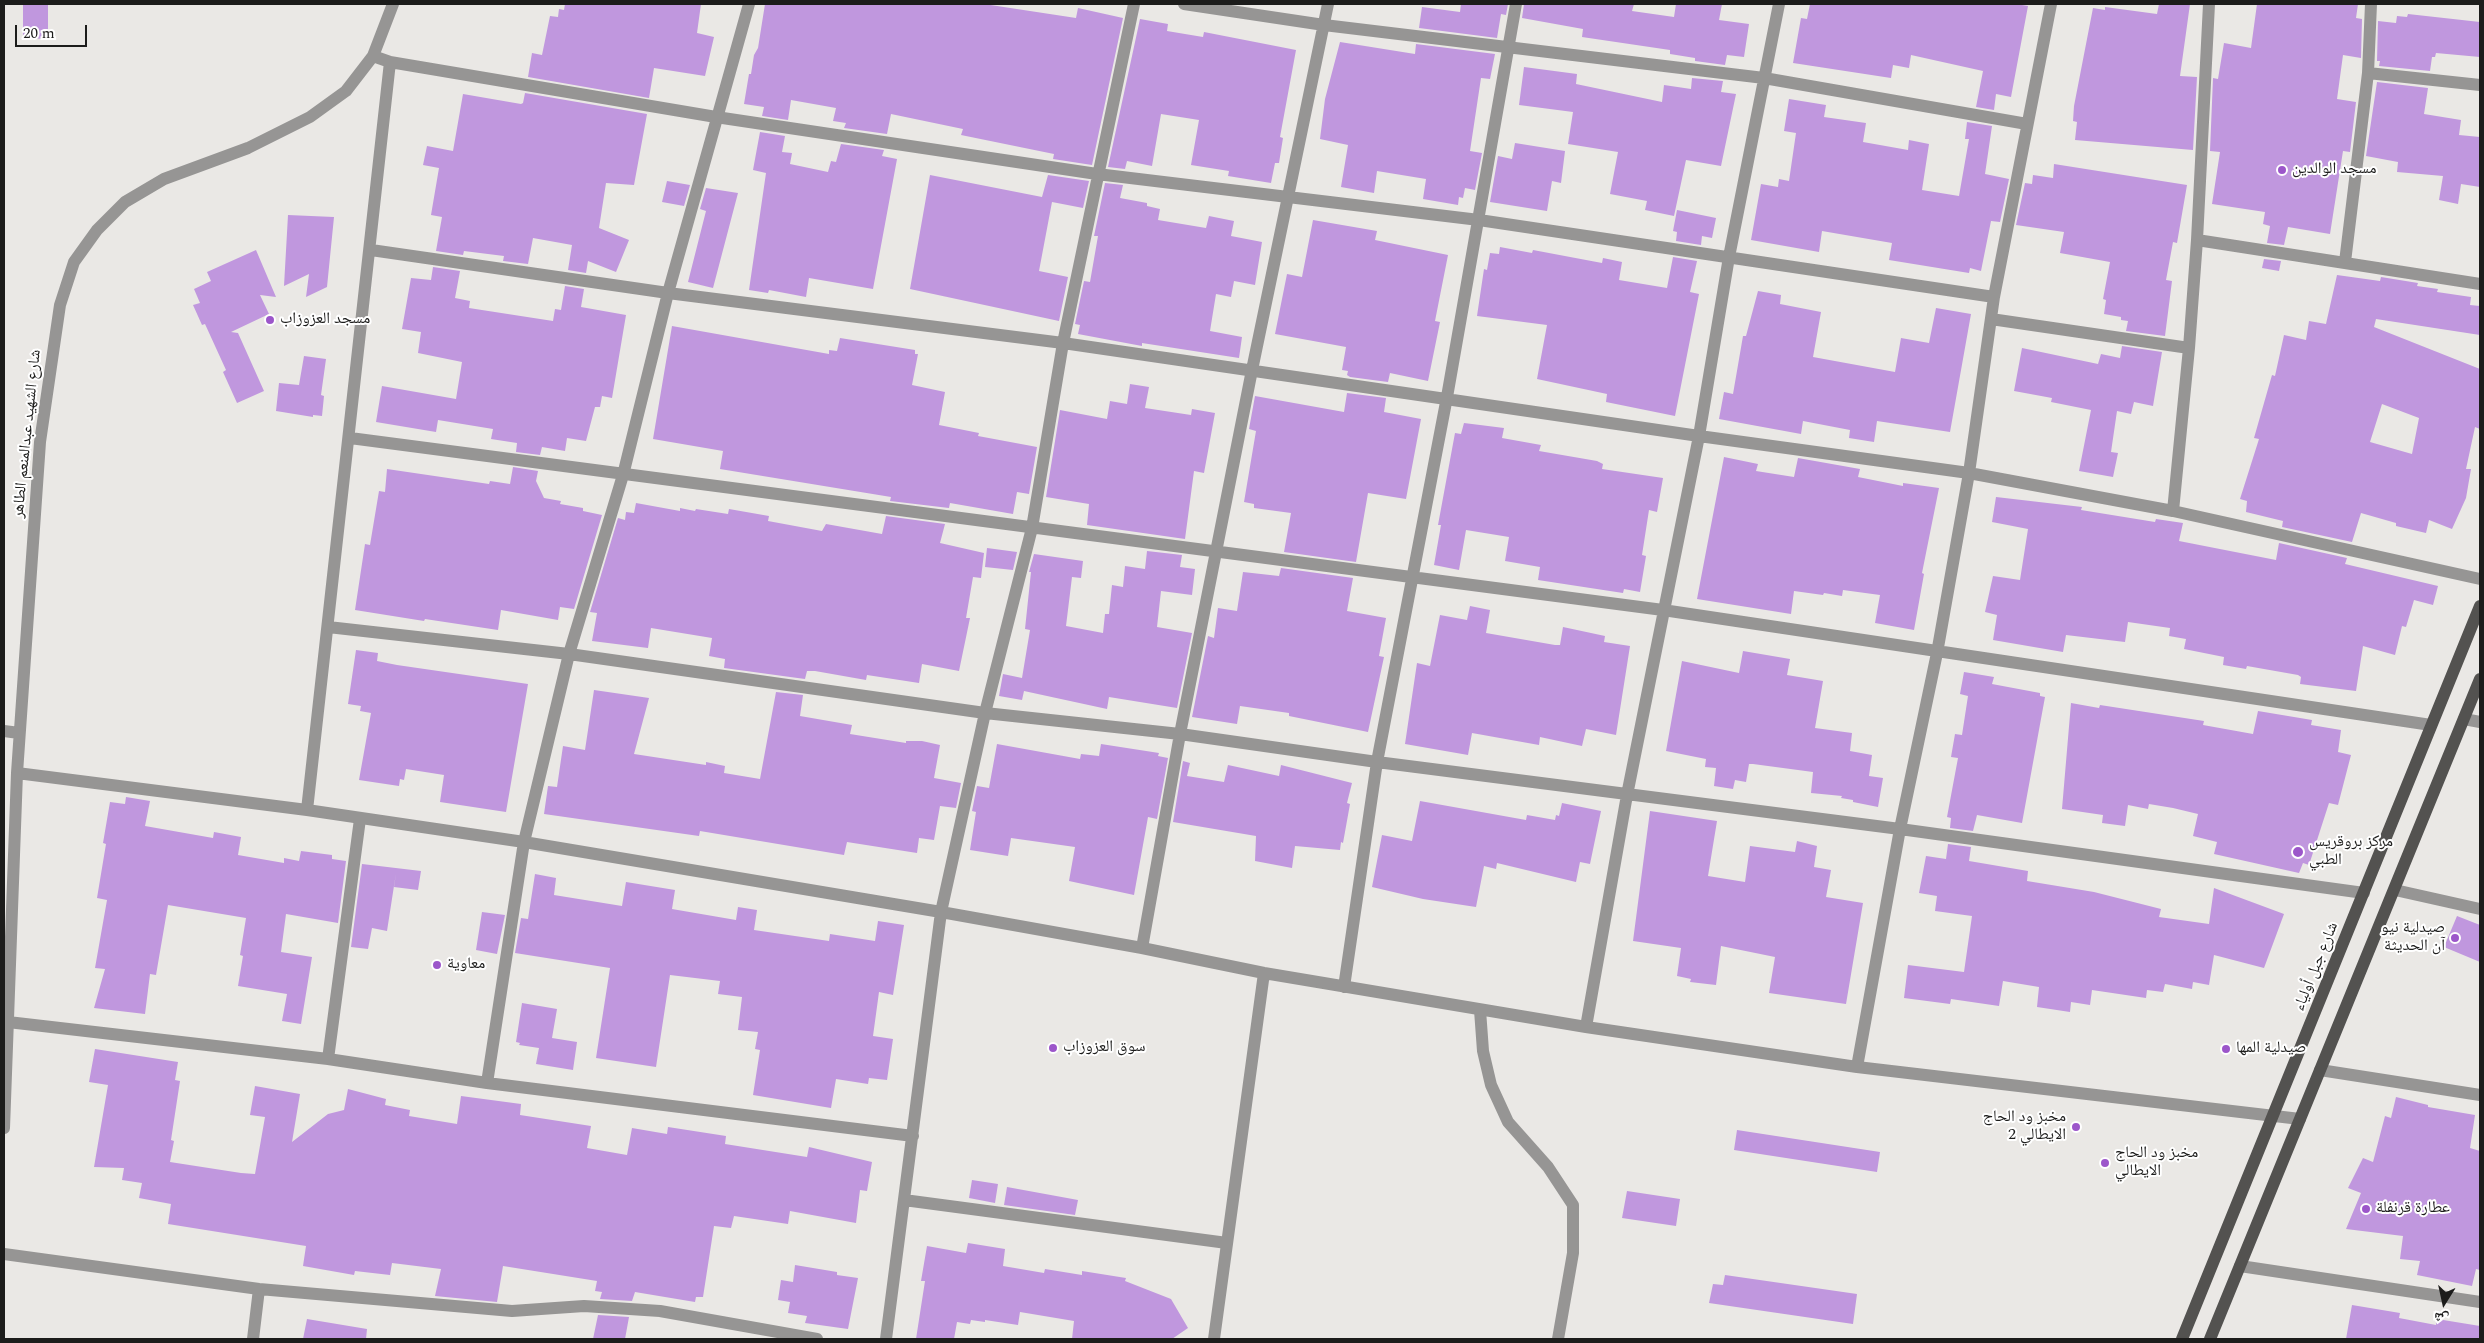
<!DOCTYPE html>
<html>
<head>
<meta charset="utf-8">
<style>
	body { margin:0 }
	#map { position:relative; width:2484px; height:1343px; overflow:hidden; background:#eae8e5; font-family:Spectral,"Noto Naskh Arabic",serif }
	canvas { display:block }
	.frame { position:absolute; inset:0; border:5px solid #1c1c1b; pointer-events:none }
	.north { position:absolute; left:2419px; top:1278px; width:50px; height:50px; -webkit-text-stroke:4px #fff; paint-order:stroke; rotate:190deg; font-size:14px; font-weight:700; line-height:20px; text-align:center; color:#1c1c1b }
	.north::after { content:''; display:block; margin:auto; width:18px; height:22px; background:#1c1c1b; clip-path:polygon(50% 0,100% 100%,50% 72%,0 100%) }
	.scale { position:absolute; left:15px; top:25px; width:72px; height:22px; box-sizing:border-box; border:2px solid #1c1c1b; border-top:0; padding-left:6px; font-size:15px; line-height:18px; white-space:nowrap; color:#1c1c1b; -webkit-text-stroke:4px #fff; paint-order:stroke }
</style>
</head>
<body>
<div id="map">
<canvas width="2484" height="1343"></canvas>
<div class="frame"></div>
<div class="north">ش</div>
<div class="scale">20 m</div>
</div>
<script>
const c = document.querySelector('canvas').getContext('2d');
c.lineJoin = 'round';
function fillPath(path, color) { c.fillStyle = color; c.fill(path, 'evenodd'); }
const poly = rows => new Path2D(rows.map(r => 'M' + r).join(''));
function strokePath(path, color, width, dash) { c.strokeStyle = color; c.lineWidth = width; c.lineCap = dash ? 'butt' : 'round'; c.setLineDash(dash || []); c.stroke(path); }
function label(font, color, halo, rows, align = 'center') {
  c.font = font + ' Spectral,"Noto Naskh Arabic",serif'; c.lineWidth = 4; c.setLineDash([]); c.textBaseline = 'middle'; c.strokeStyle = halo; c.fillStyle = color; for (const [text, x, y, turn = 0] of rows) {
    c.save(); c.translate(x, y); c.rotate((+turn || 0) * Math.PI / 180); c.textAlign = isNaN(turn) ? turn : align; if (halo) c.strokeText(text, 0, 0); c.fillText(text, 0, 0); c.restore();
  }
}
fillPath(poly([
	[23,4,48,4,48,39,23,38],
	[565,4,701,4,697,33,714,37,705,76,654,68,649,98,528,77,532,53,542,55,550,16,558,17,559,9,564,10],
	[765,4,984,4,1076,18,1078,8,1123,18,1092,165,1053,159,1054,154,961,135,963,129,891,114,887,134,844,128,846,123,833,121,836,108,791,100,788,120,762,116,764,107,744,104,749,74,751,74,754,55,758,48],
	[1461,4,1508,4,1506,15,1501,14,1497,38,1419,28,1422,7,1460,12],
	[1524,4,1634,4,1632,11,1674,17,1676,4,1722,4,1719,20,1749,24,1744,57,1727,55,1725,65,1695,61,1695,58,1670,54,1670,50,1582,37,1583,29,1522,18],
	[1810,4,2016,4,2028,6,2011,97,1996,94,1994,110,1976,107,1983,71,1911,55,1909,68,1893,65,1891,78,1793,63,1801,18,1807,19],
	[2159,4,2190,4,2180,76,2197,77,2193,150,2075,140,2077,122,2073,121,2074,106,2093,8,2105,10,2105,7,2157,14],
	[2257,4,2358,4,2356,18,2362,19,2361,58,2343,55,2337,99,2356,102,2350,152,2343,151,2330,234,2288,227,2284,245,2267,243,2270,226,2263,224,2265,212,2212,204,2220,152,2210,151,2213,78,2218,79,2224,43,2251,48],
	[2408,14,2480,22,2480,57,2436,53,2435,57,2432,57,2430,71,2379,66,2380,61,2377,61,2378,21,2396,23,2397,16,2407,17],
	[1140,19,1168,24,1167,31,1203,37,1204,32,1296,50,1280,137,1283,138,1279,163,1275,163,1271,183,1228,176,1229,171,1191,165,1199,120,1161,114,1152,166,1127,161,1125,169,1108,167],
	[1340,42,1415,54,1416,44,1495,54,1490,79,1481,78,1470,151,1482,153,1475,190,1465,188,1463,198,1459,197,1458,205,1423,199,1426,179,1377,171,1374,193,1341,187,1348,145,1320,139,1325,99],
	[1524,67,1577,74,1576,84,1662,102,1664,85,1691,89,1692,78,1723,81,1721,92,1736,94,1721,166,1686,160,1674,216,1645,210,1647,201,1610,194,1618,152,1568,144,1573,112,1519,105],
	[2377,82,2428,88,2424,114,2461,120,2459,135,2480,137,2480,187,2461,184,2458,204,2439,200,2443,176,2397,172,2398,162,2366,156],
	[525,93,647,114,634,185,606,183,599,228,629,240,616,272,588,261,586,273,568,270,572,245,533,238,528,264,503,261,504,256,464,251,463,255,436,251,442,217,431,215,439,168,423,165,427,146,453,151,463,94,521,104,523,103],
	[1789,99,1826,105,1824,117,1866,123,1863,142,1908,150,1909,140,1929,144,1922,190,1959,196,1969,139,1965,139,1967,122,1992,126,1985,174,2009,179,2000,222,1991,221,1981,271,1970,268,1969,273,1889,260,1892,243,1822,231,1819,252,1751,240,1761,184,1778,187,1779,179,1789,181,1796,133,1784,131],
	[760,132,785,136,782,152,792,153,790,164,828,172,831,161,836,162,841,144,884,150,882,156,897,159,873,289,809,278,806,297,769,290,768,293,749,290,766,173,753,170],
	[1515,143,1565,151,1561,183,1552,181,1547,211,1490,202,1498,156,1512,159],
	[2054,164,2187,185,2177,243,2173,242,2166,280,2172,281,2165,336,2126,331,2128,321,2121,320,2121,317,2104,314,2106,300,2103,299,2110,262,2060,253,2064,232,2016,225,2025,183,2032,184,2033,175,2053,178],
	[930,175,1042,197,1048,175,1089,181,1083,208,1052,202,1039,271,1068,277,1059,321,910,289],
	[667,181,690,185,684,206,662,202],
	[1105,183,1123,185,1120,198,1147,203,1147,206,1160,209,1158,220,1206,228,1209,216,1234,221,1231,236,1262,242,1255,285,1234,281,1231,297,1216,294,1210,331,1242,337,1239,358,1142,343,1142,346,1078,334,1080,325,1075,324,1084,281,1090,282,1098,236,1094,236],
	[706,188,738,193,713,288,688,282,706,211,700,209],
	[1677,210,1716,218,1712,238,1702,236,1701,245,1676,241,1677,232,1673,231],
	[288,215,334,217,327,287,306,297,309,274,284,286],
	[1313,220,1377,231,1375,240,1448,255,1435,321,1440,322,1428,381,1390,373,1388,382,1350,377,1347,375,1348,371,1342,370,1346,347,1275,334,1287,274,1302,277],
	[1500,247,1532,253,1533,250,1602,263,1603,258,1622,262,1619,280,1667,288,1673,257,1697,261,1690,292,1699,294,1675,416,1606,402,1607,394,1537,379,1547,325,1477,316,1484,269,1487,270,1490,253,1499,254],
	[256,250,276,297,260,295,269,314,231,332,238,333,264,391,237,403,223,372,226,370,205,324,202,325,193,305,200,303,194,289,211,281,207,272],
	[2264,259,2281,261,2279,271,2262,268],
	[433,267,460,271,455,298,470,301,469,308,553,321,555,309,561,310,565,286,584,289,581,307,626,315,612,398,602,396,600,407,595,407,586,441,567,438,565,451,542,447,540,455,516,452,517,443,491,439,493,429,438,420,436,432,376,422,382,386,456,399,462,362,418,353,421,332,402,329,411,278,431,280],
	[2337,275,2380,281,2381,277,2418,283,2417,286,2438,289,2437,292,2471,297,2470,305,2480,306,2480,335,2376,319,2374,327,2480,369,2480,429,2475,427,2466,469,2471,469,2466,498,2452,529,2429,520,2426,533,2396,526,2396,523,2361,513,2352,542,2282,527,2283,521,2246,512,2247,501,2240,499,2259,439,2254,438,2272,375,2275,376,2284,335,2306,340,2309,321,2326,324],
	[2382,404,2419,418,2412,454,2370,442],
	[1758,291,1781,295,1780,304,1821,312,1813,357,1895,372,1901,338,1929,343,1936,308,1971,314,1950,432,1877,421,1874,442,1849,438,1850,430,1803,421,1801,434,1719,419,1724,392,1733,394,1743,336,1746,336],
	[672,326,829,354,829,350,837,351,840,338,915,350,915,354,918,354,912,385,945,392,939,425,979,433,978,436,1037,447,1029,494,1017,492,1013,514,950,503,949,508,890,501,891,497,720,469,723,451,653,439],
	[2122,346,2162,352,2153,406,2134,402,2131,414,2117,411,2111,452,2118,453,2113,477,2079,471,2091,410,2051,402,2052,398,2014,391,2022,348,2098,364,2101,354,2120,358],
	[304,356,326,359,321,395,324,396,322,416,313,415,313,417,276,411,279,383,299,385],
	[1130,384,1149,387,1145,408,1191,415,1192,409,1215,413,1204,473,1194,471,1185,539,1087,525,1089,504,1046,497,1060,410,1107,419,1110,401,1127,404],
	[1347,393,1386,398,1384,412,1421,419,1406,499,1368,493,1356,562,1284,552,1291,513,1254,508,1254,504,1244,502,1256,431,1249,429,1255,396,1344,412],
	[1464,423,1504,428,1502,438,1541,445,1539,451,1597,461,1603,464,1602,469,1663,478,1657,512,1649,510,1642,555,1646,556,1640,592,1624,589,1623,593,1538,580,1540,567,1505,561,1509,537,1466,530,1459,570,1434,565,1441,525,1438,525,1455,433,1461,434],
	[1724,457,1758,464,1756,471,1794,477,1798,458,1860,469,1858,477,1903,486,1903,483,1939,488,1922,573,1924,574,1914,630,1875,623,1880,595,1843,590,1842,596,1824,593,1823,595,1794,591,1791,614,1697,599],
	[513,467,538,471,536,481,544,498,561,501,560,504,583,508,583,511,602,515,574,609,560,607,558,620,501,610,498,630,425,619,424,621,355,610,365,544,370,545,379,491,385,492,387,469,489,484,490,481,510,484],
	[1996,497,2082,507,2081,510,2155,522,2156,519,2183,523,2179,541,2276,560,2279,543,2347,558,2345,564,2438,586,2433,605,2414,600,2406,627,2402,626,2395,655,2363,646,2356,691,2300,684,2301,677,2298,675,2247,666,2246,669,2223,665,2224,657,2184,649,2186,639,2169,636,2170,628,2128,622,2125,642,2066,635,2063,652,1993,640,1997,615,1985,612,1993,576,2020,580,2028,529,1992,522],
	[636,503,680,511,680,508,695,511,696,509,728,514,729,509,769,516,768,521,822,531,826,524,882,534,886,516,945,524,940,543,984,553,981,578,973,577,966,618,970,618,959,671,922,664,919,683,867,675,866,680,815,671,807,671,805,679,724,668,725,659,709,656,712,638,651,628,648,648,592,641,597,613,590,612,618,518,625,520,626,512,634,513],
	[987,548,1017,552,1013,570,985,567],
	[1147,551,1182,555,1180,567,1195,569,1192,595,1161,591,1157,627,1192,633,1177,708,1109,697,1107,709,1024,691,1022,700,999,696,1003,674,1022,678,1030,630,1025,629,1031,572,1029,572,1034,554,1083,561,1081,578,1072,577,1066,626,1103,633,1105,614,1109,614,1112,585,1123,587,1125,566,1145,569],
	[1281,568,1353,578,1347,611,1386,618,1379,656,1384,657,1368,732,1289,716,1289,713,1240,706,1237,724,1192,717,1208,636,1214,638,1218,608,1237,611,1243,572,1279,576],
	[1470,606,1490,610,1486,633,1555,645,1560,645,1563,627,1605,636,1604,642,1630,646,1616,735,1586,729,1582,746,1540,737,1539,745,1472,733,1468,755,1405,744,1417,663,1430,666,1440,615,1467,620],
	[356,650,378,653,377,661,397,665,528,684,506,812,440,802,444,775,406,769,404,780,400,779,399,786,359,780,371,713,360,711,361,706,348,704],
	[1743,651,1790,659,1787,675,1823,681,1815,728,1852,733,1850,751,1872,755,1869,776,1883,778,1878,807,1853,802,1853,800,1841,798,1842,796,1811,793,1813,772,1753,764,1749,764,1746,782,1735,780,1733,789,1714,786,1716,768,1705,767,1706,759,1666,751,1682,661,1739,673],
	[1964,672,1994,677,1992,684,2040,693,2040,696,2045,697,2022,823,1977,815,1973,831,1950,828,1951,818,1947,817,1958,758,1951,757,1955,734,1962,735,1968,696,1960,694],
	[594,690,649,698,634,754,706,765,706,762,725,766,724,773,760,779,776,692,803,695,800,716,852,725,850,734,906,743,906,741,922,741,940,745,934,778,961,783,956,808,940,806,934,840,919,838,917,853,847,842,844,855,700,831,699,836,544,814,548,786,557,787,563,746,585,750],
	[2071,703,2099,708,2100,705,2204,721,2203,725,2253,734,2258,711,2312,720,2311,725,2341,730,2338,752,2351,755,2338,805,2329,803,2309,865,2303,863,2299,873,2214,854,2217,842,2193,836,2198,814,2173,808,2149,804,2148,809,2128,805,2125,826,2102,823,2103,815,2062,809],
	[997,744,1080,759,1081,754,1099,756,1101,744,1159,753,1158,756,1168,758,1157,819,1148,817,1134,895,1069,881,1075,847,1011,838,1008,856,970,850,976,812,972,811,977,786,989,788],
	[1183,761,1190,763,1187,776,1224,782,1228,765,1279,776,1281,765,1352,783,1347,803,1350,804,1343,843,1341,842,1340,850,1295,846,1292,868,1255,861,1256,836,1173,822],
	[126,797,150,801,145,826,213,838,214,832,241,837,238,855,284,863,284,858,299,861,301,851,332,855,332,859,346,861,338,923,286,914,281,952,312,957,301,1024,282,1021,287,994,238,986,243,956,240,955,246,918,168,905,156,975,150,974,145,1014,94,1008,105,969,95,968,107,900,97,898,106,844,103,843,110,802,125,804],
	[1420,801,1526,820,1527,815,1555,820,1556,815,1559,816,1562,803,1601,811,1590,864,1580,862,1576,882,1497,863,1496,869,1484,866,1476,907,1423,899,1372,887,1382,835,1412,841],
	[1650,811,1717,821,1708,876,1745,882,1750,846,1795,852,1797,841,1817,846,1814,867,1831,870,1826,897,1863,903,1846,1004,1769,993,1775,957,1721,946,1716,985,1690,982,1691,979,1677,976,1681,948,1633,941],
	[1948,844,1971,847,1969,861,2028,871,2027,881,2094,892,2161,909,2159,917,2209,924,2214,888,2284,914,2264,968,2214,955,2209,985,2193,982,2192,989,2165,984,2163,992,2147,990,2146,998,2092,990,2090,1005,2071,1002,2070,1012,2037,1007,2039,987,2003,981,1999,1006,1951,999,1950,1004,1904,998,1908,965,1964,972,1972,916,1935,911,1937,896,1919,893,1926,856,1946,859],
	[362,864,421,871,418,890,394,887,396,873,387,931,372,928,368,949,351,947],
	[535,874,556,878,554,895,622,906,626,882,675,890,672,909,736,920,738,907,757,910,754,930,829,941,830,934,875,941,878,921,904,925,893,995,879,992,873,1036,893,1039,887,1080,869,1078,868,1084,836,1079,831,1108,753,1095,760,1050,755,1049,758,1032,738,1030,742,997,718,994,720,981,670,975,656,1067,596,1058,610,968,515,953,521,918,528,919],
	[482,912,505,915,497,954,476,950],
	[2457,916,2480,925,2480,962,2444,947],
	[522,1003,557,1009,552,1038,577,1042,573,1070,536,1064,539,1048,519,1045,520,1043,516,1042],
	[95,1049,178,1062,175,1080,180,1081,171,1140,174,1141,170,1162,241,1173,255,1174,265,1117,250,1115,255,1086,300,1094,292,1142,328,1114,344,1110,348,1089,386,1099,385,1105,410,1110,409,1116,457,1124,461,1096,521,1104,520,1115,591,1126,587,1148,627,1155,632,1128,667,1134,668,1127,726,1136,725,1144,807,1157,809,1147,872,1162,867,1191,860,1190,856,1223,790,1211,788,1224,734,1216,731,1228,714,1226,703,1297,696,1297,695,1302,635,1292,632,1301,600,1299,602,1292,595,1291,597,1281,503,1266,497,1302,435,1296,441,1269,392,1263,390,1275,355,1271,354,1275,303,1266,306,1246,168,1224,171,1204,139,1198,142,1183,122,1180,124,1168,94,1167,108,1085,89,1082],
	[2396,1097,2428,1105,2428,1107,2475,1115,2470,1148,2480,1151,2480,1270,2476,1269,2472,1286,2417,1275,2420,1261,2400,1259,2403,1236,2346,1229,2361,1193,2348,1188,2363,1158,2373,1162,2385,1116,2391,1118],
	[1737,1130,1880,1152,1877,1172,1734,1150],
	[972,1180,998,1184,995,1203,969,1198],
	[1007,1187,1078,1200,1075,1215,1004,1205],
	[1627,1191,1680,1199,1676,1226,1622,1218],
	[968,1243,1005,1249,1003,1266,1044,1273,1045,1269,1082,1275,1082,1271,1126,1278,1125,1281,1171,1299,1188,1328,1172,1339,1072,1339,1074,1321,1020,1312,1018,1325,985,1320,985,1322,971,1320,970,1324,957,1322,954,1339,916,1339,925,1281,921,1281,927,1246,966,1253],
	[795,1265,837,1272,837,1275,858,1278,848,1329,805,1323,807,1316,788,1313,790,1302,778,1300,781,1280,793,1282],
	[1725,1275,1857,1294,1853,1324,1709,1303,1713,1284,1723,1285],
	[2352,1305,2400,1313,2399,1318,2436,1325,2437,1319,2480,1326,2480,1339,2346,1339],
	[598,1315,629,1317,625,1339,593,1339],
	[307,1319,367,1329,366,1339,303,1339]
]), '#c097de');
strokePath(poly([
	[1184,4,1324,25,1764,78,2027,124],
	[373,56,390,62,716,117,1097,174,1479,220,1994,297],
	[2368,73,2480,85],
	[2197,240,2480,284],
	[371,250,668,293,1063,343,1699,436,1969,473,2173,511,2480,579],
	[2345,262,2368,73,2371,4],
	[1991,319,2189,348],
	[350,438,1663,610,2431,725],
	[2173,511,2189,348,2197,240,2209,4],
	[328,627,569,654,985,713,1180,734,1377,762,1900,829,2364,893],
	[2464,719,2480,722],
	[4,731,19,733],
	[17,773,307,810,524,842,941,912,1142,948,1264,973,1586,1027,1857,1067,2300,1119],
	[307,810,390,62],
	[2395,890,2480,909],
	[1142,948,1180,734,1252,370,1328,4],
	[1344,987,1377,762,1447,397,1516,4],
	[1480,1010,1483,1051,1491,1085,1508,1122,1548,1167,1573,1205,1573,1253,1558,1339],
	[8,1022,328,1059,487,1083,913,1136],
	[1586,1027,1627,795,1699,436,1729,257,1779,4],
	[328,1059,360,819],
	[1857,1067,1900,829,1937,653,1969,473,1994,297,2051,4],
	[2320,1070,2480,1095],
	[487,1083,524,842,569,654,623,475,668,293,749,4],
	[4,1128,17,773,40,442,60,305,74,262,97,230,125,202,164,179,248,148,310,117,346,91,373,56,393,4],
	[904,1200,1227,1243],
	[4,1254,259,1289,512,1311,584,1306,660,1311,817,1339],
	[2240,1266,2480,1302],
	[253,1339,259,1289],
	[886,1339,941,912,985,713,1032,528,1063,343,1134,4],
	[1214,1339,1264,973]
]), '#969594', 12);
strokePath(poly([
	[2182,1339,2480,606],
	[2210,1339,2480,679]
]), '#535250', 12);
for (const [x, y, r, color] of [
	[2282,170,5,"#9c56ca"],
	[270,320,5,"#9c56ca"],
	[2298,852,6,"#9c56ca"],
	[2455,938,5,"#9c56ca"],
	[437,965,5,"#9c56ca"],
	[1053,1048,5,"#9c56ca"],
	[2226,1049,5,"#9c56ca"],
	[2076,1127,5,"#9c56ca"],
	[2105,1163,5,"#9c56ca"],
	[2366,1209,5,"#9c56ca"]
]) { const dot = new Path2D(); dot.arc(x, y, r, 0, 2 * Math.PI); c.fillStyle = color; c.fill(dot); strokePath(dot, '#fff', 2); }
label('16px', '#1c1c1b', '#fff', [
	["مسجد الوالدين",2292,170],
	["مسجد العزوزاب",280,320],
	["مركز بروقريس",2309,843],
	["الطبي",2309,861],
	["صيدلية نيو",2445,929,"right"],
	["آن الحديثة",2445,947,"right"],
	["معاوية",447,965],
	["سوق العزوزاب",1063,1048],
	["صيدلية المها",2236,1049],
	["مخبز ود الحاج",2066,1118,"right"],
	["الايطالي 2",2066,1136,"right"],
	["مخبز ود الحاج",2115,1154],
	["الايطالي",2115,1172],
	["عطارة قرنفلة",2376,1209]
], 'left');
label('16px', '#1c1c1b', '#fff', [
	["شارع الشهيد عبدالمنعم الطاهر",28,434,-84],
	["شارع جبل أولياء",2317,967,-68]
]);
</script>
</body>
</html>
